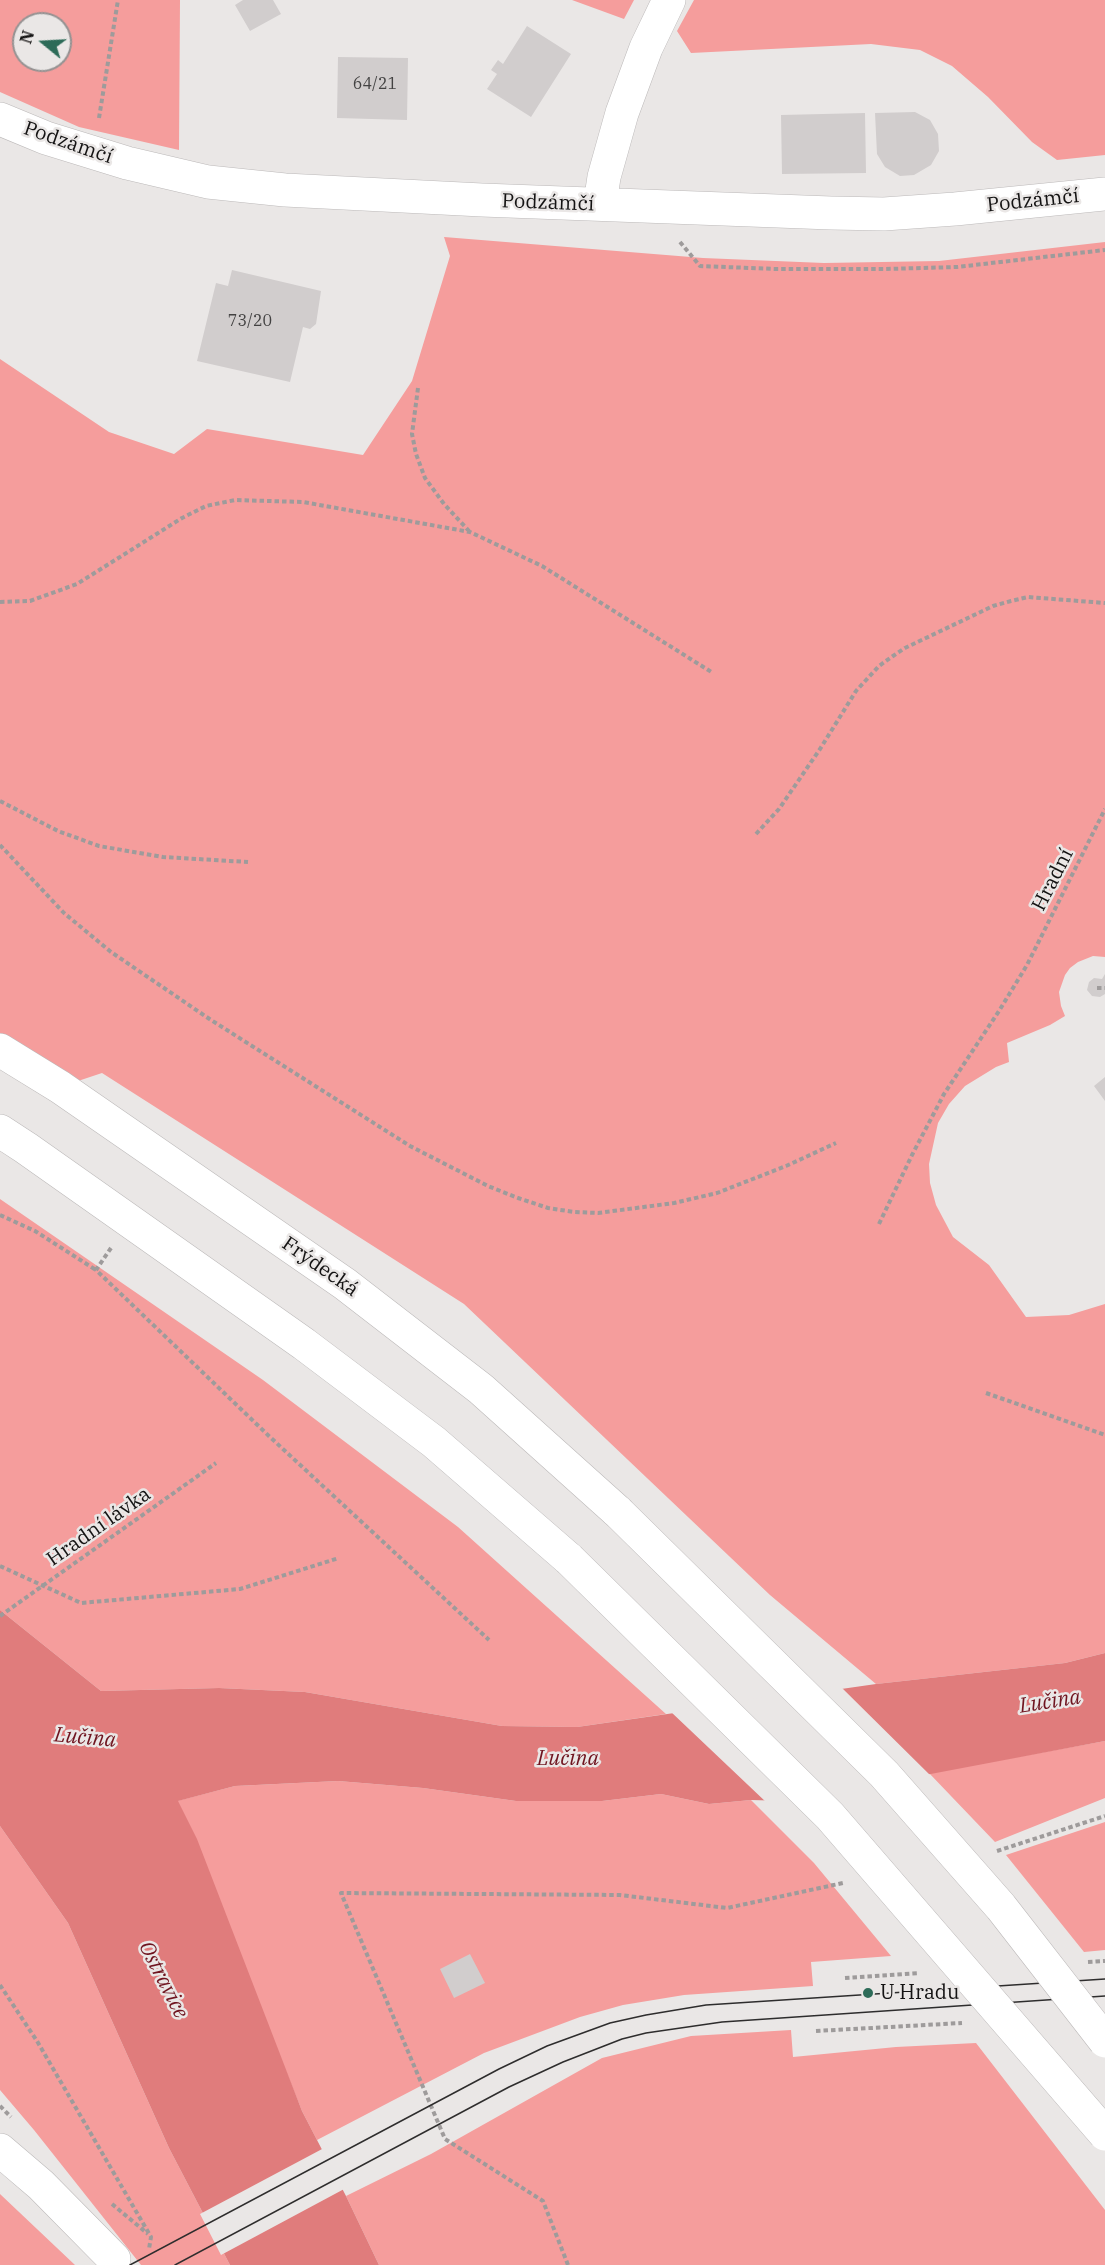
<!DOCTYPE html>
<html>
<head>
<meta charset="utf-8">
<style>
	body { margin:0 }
	#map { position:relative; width:1105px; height:2265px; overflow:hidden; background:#eae7e6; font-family:"IBM Plex Serif",serif }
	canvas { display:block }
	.north { position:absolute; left:12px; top:12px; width:60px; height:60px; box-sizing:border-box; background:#eae7e6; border:2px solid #949292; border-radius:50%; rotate:288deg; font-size:16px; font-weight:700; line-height:24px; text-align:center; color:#141313 }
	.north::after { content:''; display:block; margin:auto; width:21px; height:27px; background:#2d6b58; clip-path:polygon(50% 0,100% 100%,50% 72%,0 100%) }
</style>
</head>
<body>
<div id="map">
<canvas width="1105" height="2265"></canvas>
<div class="north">N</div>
</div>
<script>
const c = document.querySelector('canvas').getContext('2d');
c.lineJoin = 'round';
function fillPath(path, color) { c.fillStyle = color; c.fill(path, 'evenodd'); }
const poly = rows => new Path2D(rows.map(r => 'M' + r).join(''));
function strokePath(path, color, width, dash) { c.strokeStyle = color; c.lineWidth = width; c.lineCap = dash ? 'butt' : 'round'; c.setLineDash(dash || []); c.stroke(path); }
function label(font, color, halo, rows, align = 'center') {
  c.font = font + ' "IBM Plex Serif",serif'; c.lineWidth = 5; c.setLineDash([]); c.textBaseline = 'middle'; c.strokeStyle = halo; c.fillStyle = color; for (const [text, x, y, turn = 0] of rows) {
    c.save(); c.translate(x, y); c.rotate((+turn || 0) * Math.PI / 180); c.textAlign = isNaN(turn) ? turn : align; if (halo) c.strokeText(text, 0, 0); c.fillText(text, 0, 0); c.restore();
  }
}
fillPath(poly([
	[0,0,180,0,179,150,79,127,0,92],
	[24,24,60,24,60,60,24,60],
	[572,0,634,0,624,19],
	[694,0,1105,0,1105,155,1057,160,1032,142,988,97,952,66,920,50,871,44,691,53,677,31],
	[444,237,703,258,824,263,939,261,1105,242,1105,957,1093,956,1078,962,1070,968,1065,975,1059,992,1061,1006,1065,1016,1050,1025,1007,1043,1009,1062,996,1067,965,1086,949,1104,938,1123,929,1164,930,1183,936,1205,953,1237,989,1265,1026,1317,1069,1315,1105,1304,1105,1653,1065,1663,876,1684,770,1595,464,1304,102,1073,60,1087,0,1050,0,359,109,432,174,454,207,429,363,455,412,381,450,256],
	[0,1199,263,1380,458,1527,666,1714,577,1727,502,1726,305,1692,219,1688,101,1691,0,1610],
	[1105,1741,1105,1798,995,1842,929,1773],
	[338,1781,423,1788,516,1801,602,1801,661,1794,709,1804,751,1800,814,1863,891,1956,811,1962,813,1986,684,1995,623,2005,580,2017,484,2053,317,2140,302,2111,177,1801,235,1786],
	[1105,1822,1105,1950,1084,1952,1006,1855],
	[0,1826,68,1923,169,2148,230,2265,141,2265,34,2130,0,2090],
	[791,2030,793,2057,896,2047,976,2043,1105,2210,1105,2265,379,2265,346,2196,431,2154,602,2058,691,2036],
	[0,2194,75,2265,0,2265]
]), '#f59d9c');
fillPath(poly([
	[0,1610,101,1691,219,1688,305,1692,502,1726,577,1727,876,1684,1065,1663,1105,1653,1105,1741,788,1801,751,1800,709,1804,661,1794,602,1801,516,1801,423,1788,338,1781,235,1786,178,1801,197,1839,302,2111,346,2196,379,2265,230,2265,169,2148,68,1923,0,1826]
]), '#e07c7c');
fillPath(poly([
	[840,1686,931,1776,789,1804,767,1803,670,1711],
	[324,2148,346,2188,221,2255,200,2214]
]), '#eae7e6');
fillPath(poly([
	[243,0,273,0,281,14,250,31,235,5],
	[527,26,571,54,531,117,487,89,497,74,491,70,498,60,503,64],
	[338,57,408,58,407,120,337,118],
	[915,112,930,120,938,134,939,151,931,165,914,175,900,176,885,167,877,154,875,113],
	[865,113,866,173,782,174,781,115],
	[232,270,321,291,316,324,310,329,303,327,290,382,197,361,216,283,228,286],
	[1105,974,1105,994,1100,997,1092,996,1087,990,1089,982,1094,978,1102,979],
	[1105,1077,1105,1101,1094,1086],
	[470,1954,485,1983,454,1998,440,1969]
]), '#d1cdcd');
const minor = poly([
	[0,119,46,138,127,163,208,182,285,190,482,200,831,213,884,214,955,209,1105,194],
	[600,204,604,177,622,113,646,48,669,0],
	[0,2150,41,2185,114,2259]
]);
const secondary = poly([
	[0,1050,60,1087,345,1284,481,1389,618,1512],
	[0,1131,26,1148,304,1344,434,1442,569,1559]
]);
strokePath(minor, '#bcb9b9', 34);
strokePath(secondary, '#bcb9b9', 34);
strokePath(poly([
	[99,118,118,0],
	[680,242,700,266,776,269,886,269,957,267,1105,250],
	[418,388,412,434,416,454,425,478,444,504,469,531],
	[0,602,30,601,77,584,182,518,206,506,235,500,303,502,470,532,542,566,713,673],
	[0,801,58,831,99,846,163,857,248,862],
	[756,834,779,809,820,749,856,691,879,666,893,656,905,648,993,606,1011,601,1028,597,1105,603],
	[0,845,64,913,111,952,211,1020,410,1146,488,1186,518,1198,548,1208,574,1212,598,1213,674,1203,717,1193,786,1166,836,1143],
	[1097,988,1105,988],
	[0,1215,35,1231,96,1270],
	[879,1224,912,1155,944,1094,999,1011,1027,965,1105,809],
	[111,1248,96,1270,270,1437,489,1640],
	[986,1393,1105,1435],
	[0,1566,81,1603,240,1589,339,1558],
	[997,1851,1105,1816],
	[1088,1962,1105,1961],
	[845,1978,919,1973],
	[0,1985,37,2041,151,2237,149,2249],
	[816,2031,962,2023],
	[0,2106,11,2117],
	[112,2204,148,2234],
	[568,2265,543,2201,445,2139,341,1893,620,1895,727,1908,843,1883]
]), '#9e9b9b', 4, [4.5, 3]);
strokePath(minor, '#fff', 33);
strokePath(secondary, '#fff', 33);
strokePath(poly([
	[130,2265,499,2069,547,2046,610,2023,646,2015,706,2005,1105,1979],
	[175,2265,509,2087,563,2062,622,2039,646,2033,722,2022,1105,1996]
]), '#2e2d2d', 1.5);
const secondaryBridge = poly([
	[618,1512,884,1774,1001,1907,1105,2041],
	[569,1559,830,1816,1105,2134]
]);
strokePath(secondaryBridge, '#bcb9b9', 34, []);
strokePath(poly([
	[0,1616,216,1463]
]), '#9e9b9b', 4, [4.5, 3]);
strokePath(secondaryBridge, '#fff', 33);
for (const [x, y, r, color] of [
	[868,1993,6,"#2d6b58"]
]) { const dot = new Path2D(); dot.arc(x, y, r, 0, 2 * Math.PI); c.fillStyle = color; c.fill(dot); strokePath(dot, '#eae7e6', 2); }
label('16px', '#434242', null, [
	["64/21",375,84],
	["73/20",250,321]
]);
label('20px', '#141313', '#eae7e6', [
	["Podzámčí",68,143,19],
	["Podzámčí",1033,201,-6],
	["Podzámčí",548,203,2],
	["Hradní",1053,880,-63],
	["Frýdecká",320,1267,35],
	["Hradní lávka",99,1527,-35]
]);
label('20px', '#141313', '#eae7e6', [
	["U Hradu",880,1993]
], 'left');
label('italic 21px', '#6f141f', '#eae7e6', [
	["Lučina",1050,1702,-9],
	["Lučina",85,1738,5],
	["Lučina",568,1759],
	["Ostravice",163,1980,63]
]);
</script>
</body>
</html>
